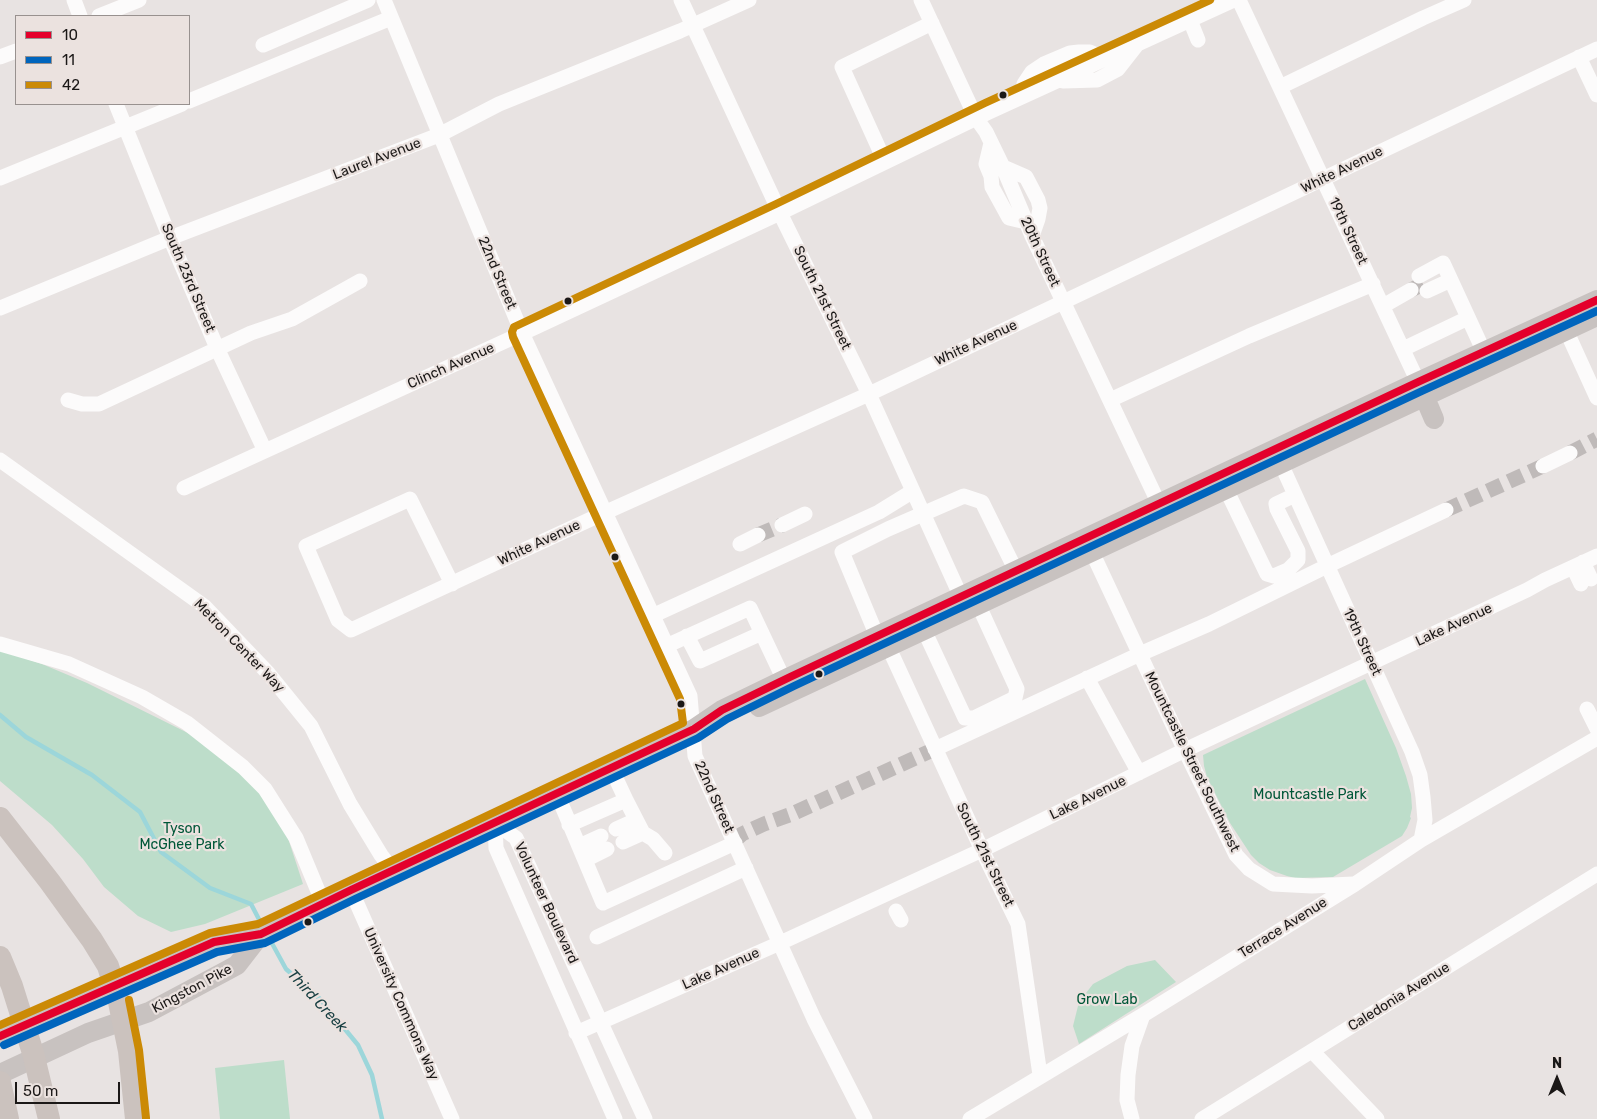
<!DOCTYPE html>
<html>
<head>
<meta charset="utf-8">
<style>
	body { margin:0 }
	#map { position:relative; width:1597px; height:1119px; overflow:hidden; background:#e8e3e2; font-family:Rubik,sans-serif }
	canvas { display:block }
	.legend { position:absolute; left:15px; top:15px; width:175px; height:90px; box-sizing:border-box; background:#ebe2df; border:1px solid #98918f; margin:0; padding:6px 9px; list-style:none; font-size:15px; color:#1b1817 }
	.legend li { display:flex; align-items:center; gap:10px; height:25px }
	.legend b { width:25px; border:1px solid #98918f }
	.north { position:absolute; left:1532px; top:1054px; width:50px; height:50px; -webkit-text-stroke:4px #ebe2df; paint-order:stroke; rotate:0deg; font-size:14px; font-weight:700; line-height:20px; text-align:center; color:#1b1817 }
	.north::after { content:''; display:block; margin:auto; width:18px; height:22px; background:#1b1817; clip-path:polygon(50% 0,100% 100%,50% 72%,0 100%) }
	.scale { position:absolute; left:15px; top:1082px; width:105px; height:22px; box-sizing:border-box; border:2px solid #1b1817; border-top:0; padding-left:6px; font-size:15px; line-height:18px; white-space:nowrap; color:#1b1817; -webkit-text-stroke:4px #ebe2df; paint-order:stroke }
</style>
</head>
<body>
<div id="map">
<canvas width="1597" height="1119"></canvas>
<ul class="legend">
<li><b style="height:6px;background:#e4002b"></b>10</li>
<li><b style="height:6px;background:#0065bd"></b>11</li>
<li><b style="height:6px;background:#cb8a05"></b>42</li>
</ul>
<div class="north">N</div>
<div class="scale">50 m</div>
</div>
<script>
const c = document.querySelector('canvas').getContext('2d');
c.lineJoin = 'round';
function fillPath(path, color) { c.fillStyle = color; c.fill(path, 'evenodd'); }
const poly = rows => new Path2D(rows.map(r => 'M' + r).join(''));
function strokePath(path, color, width, dash) { c.strokeStyle = color; c.lineWidth = width; c.lineCap = dash ? 'butt' : 'round'; c.setLineDash(dash || []); c.stroke(path); }
function label(font, color, halo, rows, align = 'center') {
  c.font = font + ' Rubik,sans-serif'; c.lineWidth = 4.5; c.setLineDash([]); c.textBaseline = 'middle'; c.strokeStyle = halo; c.fillStyle = color; for (const [text, x, y, turn = 0] of rows) {
    c.save(); c.translate(x, y); c.rotate((+turn || 0) * Math.PI / 180); c.textAlign = isNaN(turn) ? turn : align; if (halo) c.strokeText(text, 0, 0); c.fillText(text, 0, 0); c.restore();
  }
}
fillPath(poly([
	[0,650,42,664,87,683,192,735,247,776,285,829,303,884,205,924,171,932,138,916,104,887,83,859,52,825,0,781],
	[1365,679,1396,748,1406,776,1411,794,1412,808,1410,817,1411,818,1407,828,1402,836,1333,877,1295,878,1287,876,1270,870,1259,863,1251,855,1230,823,1207,777,1204,766,1203,755],
	[1155,960,1176,982,1079,1044,1073,1026,1079,1002,1093,984,1127,966],
	[284,1060,290,1119,220,1119,215,1068]
]), '#bdddca');
strokePath(poly([
	[0,715,26,737,92,775,140,812,161,852,210,888,251,904,263,927],
	[268,936,286,969,320,999,358,1045,372,1075,382,1119]
]), '#9cd6da', 4.5);
strokePath(poly([
	[1411,290,1423,284],
	[1570,453,1597,439],
	[1446,510,1543,466],
	[758,535,782,525],
	[734,841,742,834,764,824,792,814,935,749]
]), '#bfbab9', 15, [15, 8]);
strokePath(poly([
	[74,0,80,16],
	[384,0,522,333,690,696,695,756,814,1019,865,1119],
	[681,0,780,213,869,394,961,597],
	[921,0,976,118,986,132,1003,167,1032,236,1159,504],
	[1239,0,1418,382],
	[99,16,139,0],
	[1190,20,1198,40],
	[263,45,368,0],
	[0,57,16,51],
	[1579,57,1597,95],
	[1063,81,1097,80,1118,69,1136,46],
	[1280,87,1423,18,1464,0],
	[1022,97,1024,84,1032,72,1044,64,1070,53,1079,52,1090,52,1106,59],
	[189,101,391,18],
	[116,104,170,238,217,348,265,451],
	[991,143,986,164,991,176,992,187,1009,218,1026,222],
	[885,162,842,67,932,23],
	[1003,167,1026,177,1038,200,1040,208,1038,219,1032,236],
	[0,178,182,104],
	[1419,276,1443,263,1484,352],
	[1427,291,1451,280],
	[1383,306,1411,290],
	[0,308,170,238,439,135,499,104,680,31,749,0],
	[1566,330,1597,398],
	[1403,349,1468,318],
	[68,400,82,404,99,404,251,333,292,319,360,281],
	[1110,400,1249,336,1373,284],
	[1277,455,1412,752,1420,775,1423,797,1425,820,1421,840],
	[0,460,204,606,268,673,311,726,350,804,381,855,393,871],
	[1543,466,1570,453],
	[184,488,536,327,780,213,989,112,1234,0],
	[1226,489,1267,574,1274,576,1288,570,1298,560,1298,551,1277,509,1276,504,1295,495],
	[782,525,805,514],
	[740,544,758,535],
	[1092,552,1179,738,1236,855,1249,869,1273,884,1312,886,1353,884],
	[1583,562,1591,579],
	[1573,567,1581,584],
	[452,584,410,499,306,546,338,620,351,630,604,513,869,394,1597,49],
	[652,616,879,512,913,491],
	[924,630,965,718,974,718,1015,698,1017,689,978,604],
	[687,636,700,661,762,633],
	[877,636,842,552,888,529,964,496,982,502,1016,571],
	[0,644,69,664,142,697,187,723,243,767,265,789,296,838,323,903],
	[666,646,750,608,784,680],
	[888,646,982,850,1018,924,1040,1075],
	[1087,678,1139,773],
	[1587,709,1597,729],
	[935,749,1140,654,1209,624,1327,566,1446,510],
	[611,768,626,800],
	[557,794,603,903,735,843],
	[495,823,516,838,645,1119],
	[495,823,496,848,615,1119],
	[569,825,626,800,643,833,653,839,665,853],
	[616,829,636,820],
	[623,842,643,833],
	[579,846,601,836],
	[585,860,607,849],
	[351,890,452,1119],
	[896,911,901,920],
	[597,937,746,868],
	[576,1033,780,943,982,850,1185,750,1527,590,1545,580,1597,556],
	[1312,1051,1377,1119],
	[970,1119,1143,1015,1355,884,1421,840,1597,738],
	[1132,1119,1127,1100,1128,1075,1132,1046,1143,1015],
	[1202,1119,1597,874]
]), '#fcfbfb', 15);
strokePath(poly([
	[1419,384,1434,419,1429,407],
	[759,707,1597,316],
	[0,1036,214,942,261,934,351,890,694,729,722,710,790,677,1418,382,1597,300],
	[0,1074,88,1033,149,1012,226,971,237,965,261,934]
]), '#c8c2c0', 20);
strokePath(poly([
	[0,818,50,882,92,940,108,966,119,1002,129,1051,136,1119],
	[0,957,12,986,33,1053,49,1119],
	[0,1082,8,1119]
]), '#cbc2be', 22);
strokePath(poly([
	[0,1036,214,942,261,934,351,890,694,729,722,710,790,677,1418,382,1597,300]
]), '#e4002b', 8);
strokePath(poly([
	[4,1045,217,952,265,943,355,899,698,738,727,719,794,686,1422,391,1597,311]
]), '#0065bd', 8);
strokePath(poly([
	[129,1000,139,1050,146,1118],
	[0,1025,210,933,258,924,683,723,680,699,513,337,512,332,514,327,776,204,985,103,1210,0]
]), '#cb8a05', 8);
for (const [x, y, r, color] of [
	[1003,95,4.5,"#1b1817"],
	[568,301,4.5,"#1b1817"],
	[615,557,4.5,"#1b1817"],
	[819,674,4.5,"#1b1817"],
	[681,704,4.5,"#1b1817"],
	[308,922,4.5,"#1b1817"]
]) { const dot = new Path2D(); dot.arc(x, y, r, 0, 2 * Math.PI); c.fillStyle = color; c.fill(dot); strokePath(dot, '#ebe2df', 2); }
label('14px', '#1b1817', '#ebe2df', [
	["Laurel Avenue",377,159,-21],
	["White Avenue",1342,170,-26],
	["19th Street",1348,231,65],
	["20th Street",1040,252,65],
	["22nd Street",497,273,67],
	["South 23rd Street",188,278,67],
	["South 21st Street",822,298,64],
	["White Avenue",976,343,-25],
	["Clinch Avenue",451,366,-24],
	["White Avenue",539,543,-25],
	["Lake Avenue",1454,625,-25],
	["19th Street",1362,642,65],
	["Metron Center Way",239,646,46],
	["Mountcastle Street Southwest",1192,762,64],
	["22nd Street",714,797,66],
	["Lake Avenue",1088,798,-26],
	["South 21st Street",985,855,64],
	["Volunteer Boulevard",546,903,65],
	["Terrace Avenue",1283,928,-32],
	["Lake Avenue",721,969,-24],
	["Kingston Pike",192,989,-28],
	["Caledonia Avenue",1399,997,-32],
	["University Commons Way",401,1004,66]
]);
label('14px', '#005738', '#ebe2df', [
	["Mountcastle Park",1310,795],
	["Tyson",182,829],
	["McGhee Park",182,845],
	["Grow Lab",1107,1000]
]);
label('italic 15px', '#153d40', '#ebe2df', [
	["Third Creek",317,1001,47]
]);
</script>
</body>
</html>
